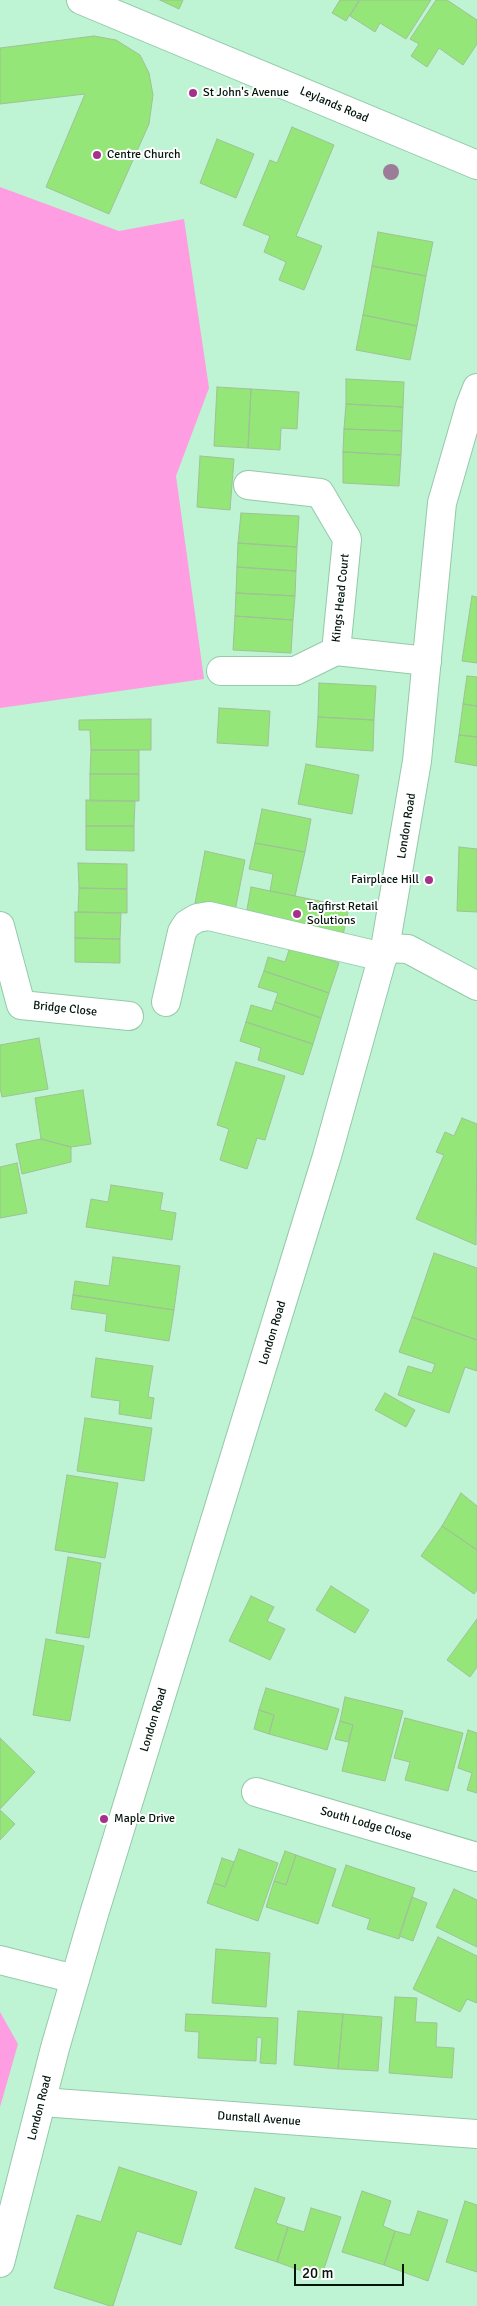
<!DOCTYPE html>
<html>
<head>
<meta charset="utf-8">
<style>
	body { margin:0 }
	#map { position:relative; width:477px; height:2306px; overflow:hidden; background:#bef4d3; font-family:Signika,sans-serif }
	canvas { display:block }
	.scale { position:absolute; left:294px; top:2264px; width:110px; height:22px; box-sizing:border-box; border:2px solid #03160c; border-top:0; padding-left:6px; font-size:15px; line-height:18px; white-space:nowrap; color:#03160c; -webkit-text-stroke:4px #fff; paint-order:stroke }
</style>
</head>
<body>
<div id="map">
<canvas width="477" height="2306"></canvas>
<div class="scale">20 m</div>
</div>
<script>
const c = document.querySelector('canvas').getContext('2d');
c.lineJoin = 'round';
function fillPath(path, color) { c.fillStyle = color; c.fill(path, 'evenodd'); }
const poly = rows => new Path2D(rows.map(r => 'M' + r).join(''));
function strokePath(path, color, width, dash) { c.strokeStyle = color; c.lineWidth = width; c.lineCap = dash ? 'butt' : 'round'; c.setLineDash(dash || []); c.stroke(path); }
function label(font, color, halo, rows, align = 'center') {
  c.font = font + ' Signika,sans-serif'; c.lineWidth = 4; c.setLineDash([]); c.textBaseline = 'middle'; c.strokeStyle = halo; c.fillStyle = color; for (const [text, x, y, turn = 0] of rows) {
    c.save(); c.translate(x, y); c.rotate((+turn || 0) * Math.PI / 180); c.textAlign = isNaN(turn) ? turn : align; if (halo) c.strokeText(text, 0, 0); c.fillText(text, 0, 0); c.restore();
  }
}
fillPath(poly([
	[0,187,119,231,184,219,209,388,176,476,204,679,0,708],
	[0,2012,18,2044,0,2107]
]), '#fe9de2');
const building = poly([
	[160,0,183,0,179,9,160,0],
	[340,0,359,0,346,21,332,13,340,0],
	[360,0,431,0,406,39,380,23,375,32,350,16,360,0],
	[436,0,447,0,477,20,477,44,463,65,439,48,427,67,411,56,419,44,410,39,436,0],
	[94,36,116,40,140,55,149,73,153,95,149,124,109,214,46,187,85,94,0,104,0,48,94,36],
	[292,127,334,145,296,236,322,246,304,290,279,280,286,262,264,252,270,236,243,225,270,160,277,163,292,127],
	[217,139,254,154,236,198,200,183,217,139],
	[378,232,433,242,426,276,372,266,378,232],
	[372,266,426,276,417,326,363,315,372,266],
	[363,315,417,326,410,360,356,350,363,315],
	[346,379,404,382,403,407,346,404,346,379],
	[217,387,251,389,248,448,214,446,217,387],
	[251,389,299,392,297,429,281,428,280,450,248,448,251,389],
	[346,404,403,407,402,431,344,429,346,404],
	[344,429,402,431,401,455,343,452,344,429],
	[343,452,401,455,399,486,343,483,343,452],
	[200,456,234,459,230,510,197,507,200,456],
	[241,513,299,516,297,547,238,543,241,513],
	[238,543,297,547,296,571,237,567,238,543],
	[237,567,296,571,295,596,236,593,237,567],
	[236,593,295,596,293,620,235,616,236,593],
	[472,596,477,597,477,663,462,661,472,596],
	[235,616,293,620,291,653,233,650,235,616],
	[467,676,477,677,477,706,463,704,467,676],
	[319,683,376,686,374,720,318,717,319,683],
	[463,704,477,706,477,737,459,735,463,704],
	[219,708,270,711,268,746,217,743,219,708],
	[318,717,374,720,373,751,316,747,318,717],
	[151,719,151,750,91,750,90,730,79,730,79,720,151,719],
	[459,735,477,737,477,766,455,762,459,735],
	[91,750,139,750,139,774,90,774,91,750],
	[306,764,359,775,352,814,298,804,306,764],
	[90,774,139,774,139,801,90,801,90,774],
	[86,800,135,801,134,826,86,826,86,800],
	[262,809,311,819,305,852,255,843,262,809],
	[86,826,134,826,134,851,86,850,86,826],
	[255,843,305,852,295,896,270,891,273,874,249,869,255,843],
	[459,847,477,849,477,912,457,911,459,847],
	[205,851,245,860,235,911,195,903,205,851],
	[78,863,127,864,127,889,79,888,78,863],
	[251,887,349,907,342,940,245,921,251,887],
	[79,888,127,889,127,913,78,912,79,888],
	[75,912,121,913,120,939,75,938,75,912],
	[75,938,120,939,120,963,75,962,75,938],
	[290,947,339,963,329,993,264,971,268,957,285,962,290,947],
	[264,971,329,993,321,1018,275,1002,278,993,258,987,264,971],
	[275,1002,321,1018,313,1044,246,1022,251,1005,272,1011,275,1002],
	[246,1022,313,1044,303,1075,258,1060,261,1048,240,1041,246,1022],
	[39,1038,48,1089,2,1097,0,1088,0,1045,39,1038],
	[236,1062,285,1076,265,1140,257,1138,247,1169,220,1160,229,1129,217,1125,236,1062],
	[83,1090,91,1144,71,1147,41,1139,35,1098,83,1090],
	[462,1118,477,1124,476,1245,416,1219,444,1155,436,1152,445,1132,454,1136,462,1118],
	[41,1139,71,1147,71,1162,22,1174,16,1144,41,1139],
	[17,1163,27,1213,0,1218,0,1167,17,1163],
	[111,1185,163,1193,160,1210,176,1213,172,1240,86,1227,91,1199,108,1202,111,1185],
	[434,1253,477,1268,477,1340,412,1317,434,1253],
	[113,1257,180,1266,174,1310,73,1295,75,1281,109,1286,113,1257],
	[73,1295,174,1310,169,1341,105,1331,107,1314,71,1309,73,1295],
	[412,1317,477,1340,477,1371,465,1367,449,1413,398,1395,408,1366,432,1373,435,1364,399,1352,412,1317],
	[96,1358,153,1366,148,1397,154,1398,151,1419,119,1414,120,1401,91,1397,96,1358],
	[385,1393,415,1410,406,1427,375,1410,385,1393],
	[85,1418,152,1428,144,1481,77,1471,85,1418],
	[67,1475,118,1483,105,1558,55,1550,67,1475],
	[461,1493,477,1506,477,1550,442,1526,461,1493],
	[442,1526,477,1550,477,1590,474,1594,421,1556,442,1526],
	[68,1557,101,1563,89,1638,56,1633,68,1557],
	[331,1586,369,1610,355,1633,316,1610,331,1586],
	[251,1596,274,1607,267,1621,285,1629,270,1660,229,1641,251,1596],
	[477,1619,477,1667,470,1677,447,1660,477,1619],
	[46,1639,84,1646,70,1721,33,1715,46,1639],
	[266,1688,339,1709,327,1750,269,1734,274,1715,259,1710,266,1688],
	[345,1697,403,1711,385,1781,342,1771,353,1725,340,1721,345,1697],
	[259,1710,274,1715,269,1734,254,1729,259,1710],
	[405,1718,463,1733,448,1791,405,1780,410,1762,394,1758,405,1718],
	[340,1721,353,1725,348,1742,335,1739,340,1721],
	[468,1730,477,1733,477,1793,467,1790,472,1773,458,1768,468,1730],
	[0,1738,35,1772,0,1809,0,1738],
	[0,1810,15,1824,0,1840,0,1810],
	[239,1849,278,1863,258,1921,207,1903,214,1883,225,1887,239,1849],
	[285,1851,296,1855,286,1885,274,1881,285,1851],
	[296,1855,336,1869,318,1924,266,1907,274,1881,286,1885,296,1855],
	[222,1858,234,1862,225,1887,214,1883,222,1858],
	[346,1865,415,1888,399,1939,367,1929,370,1919,332,1906,346,1865],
	[454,1889,477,1900,477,1947,436,1927,454,1889],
	[412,1897,427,1903,413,1941,399,1936,412,1897],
	[438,1937,477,1956,477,2003,467,1999,460,2012,413,1989,438,1937],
	[216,1949,270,1953,266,2007,212,2003,216,1949],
	[395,1997,417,1998,415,2022,437,2023,436,2047,454,2048,452,2078,389,2073,395,1997],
	[298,2011,343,2014,338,2069,294,2065,298,2011],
	[186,2014,278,2018,276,2064,260,2063,262,2038,257,2037,256,2061,198,2058,199,2032,185,2031,186,2014],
	[343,2014,382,2017,378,2071,338,2069,343,2014],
	[119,2167,197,2192,181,2245,137,2231,113,2306,110,2306,54,2288,77,2215,101,2222,119,2167],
	[255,2188,285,2198,276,2223,288,2227,277,2262,235,2248,255,2188],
	[362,2191,391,2201,383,2226,395,2231,384,2265,342,2252,362,2191],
	[465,2201,477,2205,477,2272,446,2262,465,2201],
	[311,2208,341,2217,321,2278,277,2262,288,2227,304,2232,311,2208],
	[418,2211,448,2220,428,2281,384,2265,395,2231,410,2235,418,2211]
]);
fillPath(building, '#93e677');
strokePath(building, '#a0c196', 1);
const minor = poly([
	[81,0,477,165],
	[248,485,320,493,347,539,336,651],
	[221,671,295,671,336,651,427,661],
	[0,926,21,1005,129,1016],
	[385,948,408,949,477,986],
	[166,1002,182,932,187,924,197,918,209,916,383,957],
	[256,1792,477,1857],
	[0,1960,75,1979],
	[42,2102,477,2134]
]);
const major = poly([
	[0,2263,55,2048,94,1914,327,1156,385,948,417,761,442,503,470,406,477,388]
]);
strokePath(minor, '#94c9aa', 30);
strokePath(major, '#94c9aa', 30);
strokePath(minor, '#fff', 28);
strokePath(major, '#fff', 28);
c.fillStyle = '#9b7d99';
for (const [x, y] of [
	[391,172]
]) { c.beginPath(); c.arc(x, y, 8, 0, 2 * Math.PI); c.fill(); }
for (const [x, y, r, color] of [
	[193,93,5,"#a5318b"],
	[97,155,5,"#a5318b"],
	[429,880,5,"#a5318b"],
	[297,914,5,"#a5318b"],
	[104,1819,5,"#a5318b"]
]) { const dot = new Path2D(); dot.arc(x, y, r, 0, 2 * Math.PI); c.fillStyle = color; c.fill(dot); strokePath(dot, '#fff', 2); }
label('12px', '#03160c', '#fff', [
	["St John's Avenue",203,93],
	["Centre Church",107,155],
	["Fairplace Hill",419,880,"right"],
	["Tagfirst Retail",307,907],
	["Solutions",307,921],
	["Maple Drive",114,1819]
], 'left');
label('12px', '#03160c', '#fff', [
	["Leylands Road",334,105,23],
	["Kings Head Court",341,598,-84],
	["London Road",407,826,-81],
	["Bridge Close",65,1009,6],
	["London Road",273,1333,-73],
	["London Road",154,1720,-73],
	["South Lodge Close",366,1824,16],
	["London Road",40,2108,-76],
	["Dunstall Avenue",259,2119,4]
]);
</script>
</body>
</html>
